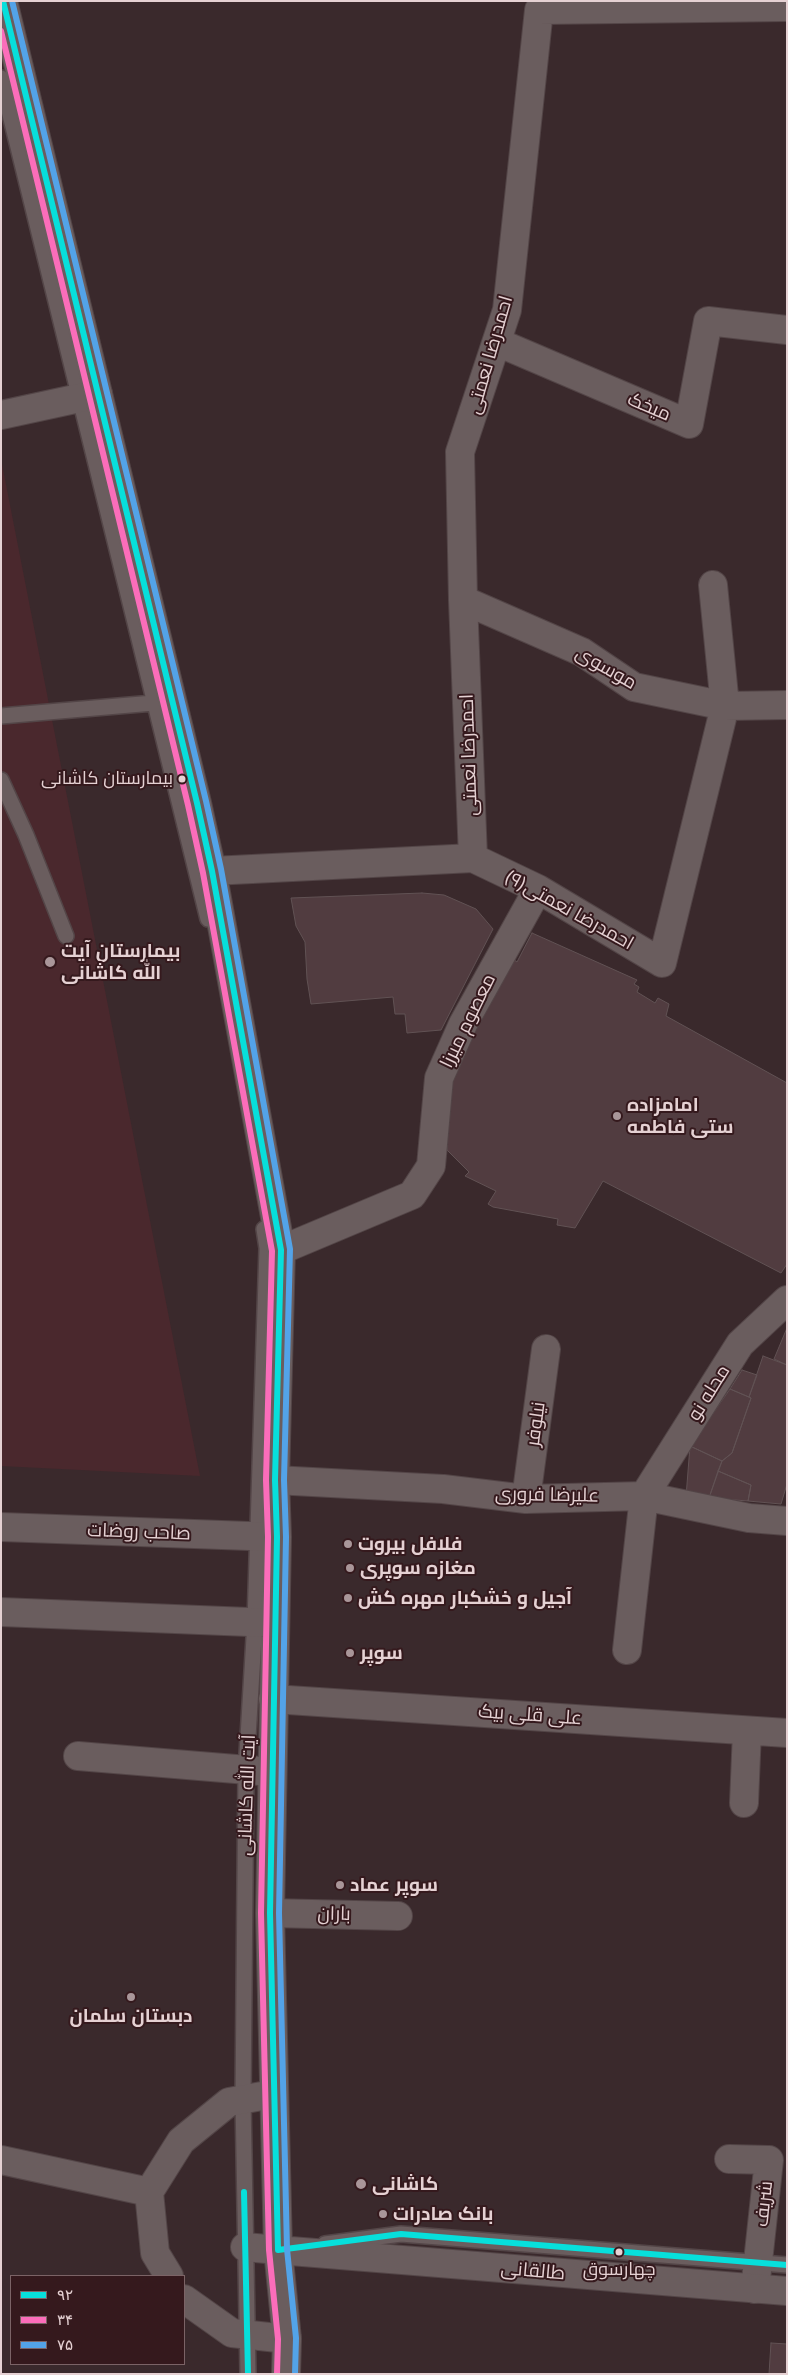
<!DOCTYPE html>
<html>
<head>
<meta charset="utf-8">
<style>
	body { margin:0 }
	#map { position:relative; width:788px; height:2375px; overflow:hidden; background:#3a292c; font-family:Mulish,sans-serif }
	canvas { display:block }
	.frame { position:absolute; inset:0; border:2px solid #e5d1d3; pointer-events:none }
	.legend { position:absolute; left:10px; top:2275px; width:175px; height:90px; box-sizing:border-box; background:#35191d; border:1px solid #7b6366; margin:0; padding:6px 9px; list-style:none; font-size:15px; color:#e5d1d3 }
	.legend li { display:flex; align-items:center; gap:10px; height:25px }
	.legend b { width:25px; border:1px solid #7b6366 }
</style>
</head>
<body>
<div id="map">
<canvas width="788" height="2375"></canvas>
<div class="frame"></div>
<ul class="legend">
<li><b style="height:6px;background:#07dfdb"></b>۹۲</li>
<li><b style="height:6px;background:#fb6dba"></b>۳۴</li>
<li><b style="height:6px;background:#53a3e8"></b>۷۵</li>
</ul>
</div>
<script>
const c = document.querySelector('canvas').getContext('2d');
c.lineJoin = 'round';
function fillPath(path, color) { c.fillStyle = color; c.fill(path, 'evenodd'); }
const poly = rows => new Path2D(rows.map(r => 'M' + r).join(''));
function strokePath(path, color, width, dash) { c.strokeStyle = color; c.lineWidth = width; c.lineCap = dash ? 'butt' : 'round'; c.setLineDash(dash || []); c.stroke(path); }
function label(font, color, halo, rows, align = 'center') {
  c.font = font + ' Mulish,Cairo,sans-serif'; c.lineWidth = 4; c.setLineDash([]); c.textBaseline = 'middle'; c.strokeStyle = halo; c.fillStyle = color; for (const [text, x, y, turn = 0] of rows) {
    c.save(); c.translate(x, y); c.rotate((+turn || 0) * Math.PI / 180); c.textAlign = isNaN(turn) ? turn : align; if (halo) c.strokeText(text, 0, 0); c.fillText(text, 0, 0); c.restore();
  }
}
fillPath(poly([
	[1,459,200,1476,1,1466]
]), '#4a282d');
const building = poly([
	[422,893,444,895,476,909,493,929,441,1030,407,1033,405,1014,395,1014,393,997,311,1004,307,979,305,942,296,926,291,898,422,893],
	[532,933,637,980,634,984,639,987,637,992,655,1003,658,998,669,1004,666,1016,787,1083,787,1264,781,1273,603,1181,575,1228,557,1225,558,1219,493,1207,488,1204,496,1191,465,1176,469,1172,447,1150,447,1082,508,955,517,962,532,933],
	[787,1328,787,1365,774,1359,787,1328],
	[763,1356,787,1365,787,1484,781,1504,748,1501,751,1485,718,1471,722,1461,732,1453,751,1398,749,1397,763,1356],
	[742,1370,757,1375,749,1397,730,1389,742,1370],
	[730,1389,751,1398,732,1453,722,1461,690,1446,730,1389],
	[690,1446,722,1461,709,1498,686,1497,690,1446],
	[718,1471,751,1485,748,1501,709,1498,718,1471],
	[771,2343,787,2344,787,2374,769,2374,771,2343]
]);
fillPath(building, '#513c40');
strokePath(building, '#615254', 1);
const lane = poly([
	[1,78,208,919],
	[1,716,165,702],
	[1,780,26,835,66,936],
	[325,2244,401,2234,787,2265],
	[248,2374,243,2100,246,1770,255,1621,267,1248,264,1229]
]);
const street = poly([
	[497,342,689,424,708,321,787,330],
	[1,415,98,394],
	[463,600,582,652,634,687,725,706,787,705],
	[473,858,463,600,460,452,507,310,539,10,787,7],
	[212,871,473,858,538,889,662,963,725,706,713,585],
	[281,1250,412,1195,431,1166,439,1078,463,1024,538,889],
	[275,1480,443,1489,526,1499,644,1496,749,1518,787,1521],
	[526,1499,546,1349],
	[627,1650,644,1496,740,1344,787,1300],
	[273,1699,787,1733],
	[78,1756,272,1772],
	[744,1803,747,1731],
	[270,1913,398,1916],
	[729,2159,769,2160,755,2289],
	[1,2160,149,2192],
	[245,2247,278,2250],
	[169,2276,155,2253,149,2192,181,2141,229,2102,273,2094],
	[184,2299,232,2333,287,2339]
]);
const secondary = poly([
	[3,1,197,803,212,871,281,1250,275,1480,277,1537,270,1913,278,2250,287,2339,286,2374],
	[1,1527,277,1537],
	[1,1612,274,1623],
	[278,2250,787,2291]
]);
strokePath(lane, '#534547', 18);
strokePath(street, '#534547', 30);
strokePath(secondary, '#534547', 30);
strokePath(lane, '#6a5d5e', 15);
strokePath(street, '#6a5d5e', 28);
strokePath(secondary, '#6a5d5e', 28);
strokePath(poly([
	[3,1,197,803,212,871,281,1250,275,1480,277,1537,270,1913,278,2250,401,2234,787,2265],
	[244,2192,248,2374]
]), '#07dfdb', 6);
strokePath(poly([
	[1,31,188,805,203,873,272,1251,266,1480,268,1537,261,1913,269,2250,278,2339,277,2374]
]), '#fb6dba', 6);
strokePath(poly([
	[12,1,206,801,221,869,290,1249,284,1480,286,1537,279,1913,287,2249,296,2338,295,2374]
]), '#53a3e8', 6);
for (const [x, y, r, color] of [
	[182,779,4.5,"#e5d1d3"],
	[50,962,6,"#a99699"],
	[617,1116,5,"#a99699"],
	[348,1544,5,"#a99699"],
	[350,1568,5,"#a99699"],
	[348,1598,5,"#a99699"],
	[350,1653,5,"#a99699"],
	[340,1885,5,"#a99699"],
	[131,1997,5,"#a99699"],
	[361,2184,6,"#a99699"],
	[383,2214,5,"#a99699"],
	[619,2252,4.5,"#e5d1d3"]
]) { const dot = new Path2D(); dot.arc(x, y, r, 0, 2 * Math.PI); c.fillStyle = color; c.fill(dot); strokePath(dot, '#35191d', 2); }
label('18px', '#e5d1d3', '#35191d', [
	["بیمارستان کاشانی",173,779],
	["چهارسوق",619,2270,"center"]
], 'right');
label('19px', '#e5d1d3', '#35191d', [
	["احمدرضا نعمتی",490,355,-74],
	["میخک",649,407,23],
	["موسوی",606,668,30],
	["احمدرضا نعمتی",469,755,-92],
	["احمدرضا نعمتی(۹)",569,910,29],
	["معصوم میرزا",468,1021,-64],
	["محله نو",709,1393,-58],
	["نیلوفر",536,1424,-82],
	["علیرضا فروری",547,1495,1],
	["صاحب روضات",139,1532,2],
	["علی قلی بیک",530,1715,4],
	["آیت الله کاشانی",247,1795,-88],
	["باران",334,1914,1],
	["شریف",764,2204,-84],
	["طالقانی",533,2271,5]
]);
label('bold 19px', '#e5d1d3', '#35191d', [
	["بیمارستان آیت",61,951],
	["الله کاشانی",61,973],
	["امامزاده",627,1105],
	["ستی فاطمه",627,1127],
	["فلافل بیروت",358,1544],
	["مغازه سوپری",360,1568],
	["آجیل و خشکبار مهره کش",358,1598],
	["سوپر",360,1653],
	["سوپر عماد",350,1885],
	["دبستان سلمان",131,2016,"center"],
	["کاشانی",372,2184],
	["بانک صادرات",393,2214]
], 'left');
</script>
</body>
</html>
